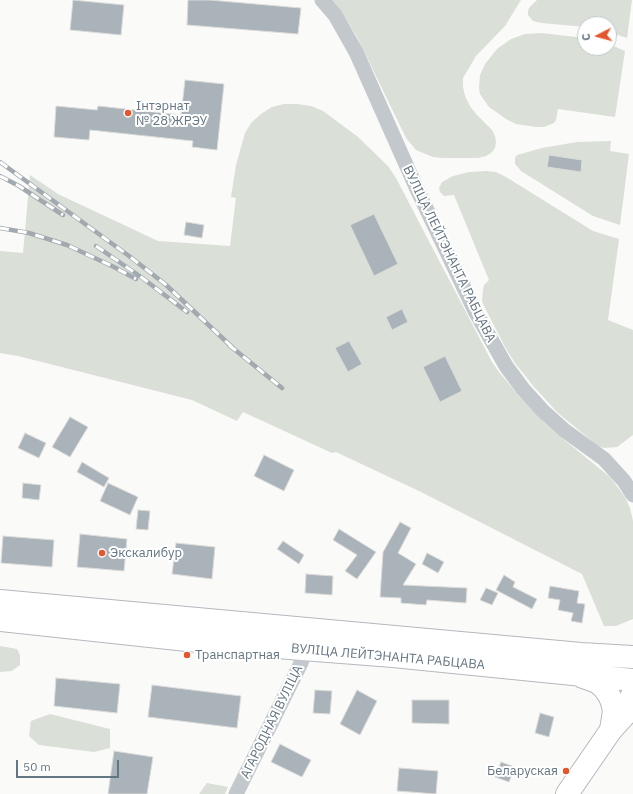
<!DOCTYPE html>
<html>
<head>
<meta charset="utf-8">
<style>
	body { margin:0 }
	#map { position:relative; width:633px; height:794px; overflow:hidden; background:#fafaf8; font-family:"IBM Plex Sans",sans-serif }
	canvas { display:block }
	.north { position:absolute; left:577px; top:16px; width:40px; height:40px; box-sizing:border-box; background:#fff; border:1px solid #c1c8cd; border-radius:50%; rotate:264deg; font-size:11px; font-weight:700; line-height:16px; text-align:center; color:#657683 }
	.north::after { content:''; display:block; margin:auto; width:14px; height:18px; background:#e4572e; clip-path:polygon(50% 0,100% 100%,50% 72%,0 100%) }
	.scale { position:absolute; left:16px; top:760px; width:103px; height:18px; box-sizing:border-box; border:2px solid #657683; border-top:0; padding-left:5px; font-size:12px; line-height:14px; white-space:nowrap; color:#657683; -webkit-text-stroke:3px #fff; paint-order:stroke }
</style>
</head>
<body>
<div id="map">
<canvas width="633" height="794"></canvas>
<div class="north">С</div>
<div class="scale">50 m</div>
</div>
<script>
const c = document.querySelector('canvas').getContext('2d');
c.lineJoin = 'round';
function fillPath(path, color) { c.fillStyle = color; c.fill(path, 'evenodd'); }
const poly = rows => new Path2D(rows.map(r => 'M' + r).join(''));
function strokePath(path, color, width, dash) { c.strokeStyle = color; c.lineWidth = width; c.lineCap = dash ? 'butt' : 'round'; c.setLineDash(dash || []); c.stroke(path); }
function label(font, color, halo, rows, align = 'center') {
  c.font = font + ' "IBM Plex Sans",sans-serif'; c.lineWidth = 4; c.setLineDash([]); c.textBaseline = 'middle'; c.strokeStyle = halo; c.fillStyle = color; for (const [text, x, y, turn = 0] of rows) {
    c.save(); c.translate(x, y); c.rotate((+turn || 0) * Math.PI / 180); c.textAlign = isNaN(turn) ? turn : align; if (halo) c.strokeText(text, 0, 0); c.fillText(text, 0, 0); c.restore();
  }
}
fillPath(poly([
	[331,0,521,0,505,26,476,56,463,78,463,87,465,96,470,106,476,114,492,130,495,136,496,142,495,148,491,153,486,156,478,158,443,158,433,157,416,150,406,138,358,39,348,22],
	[537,0,632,0,627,38,609,32,609,24,585,24,585,27,542,23,533,21,528,15,528,11,529,8],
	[541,33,585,38,585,48,609,48,609,44,625,51,615,117,558,109,556,120,554,123,544,127,536,127,516,124,506,119,489,107,480,94,479,88,480,75,485,64,497,49,511,39,525,34],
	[284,104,297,104,311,106,323,111,358,137,388,166,396,178,492,362,499,372,519,396,546,424,562,438,610,477,625,497,630,508,633,521,633,619,616,626,604,626,582,574,421,492,336,452,332,453,243,412,237,421,192,400,18,356,0,353,0,251,23,253,30,175,58,194,158,241,230,246,236,198,231,197,236,165,245,133,251,123,261,114,272,107],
	[611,141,610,151,629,154,620,225,593,216,521,171,515,164,515,158,517,155,542,148,577,142],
	[487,171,496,172,506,177,593,231,619,239,608,320,633,330,633,435,617,447,604,448,598,446,558,413,534,387,515,363,505,347,484,306,482,301,483,290,484,285,489,280,454,195,444,196,440,192,439,188,442,182,453,176,469,172],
	[0,646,17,649,20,655,20,665,12,671,0,672],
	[50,714,110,729,110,748,94,752,39,745,29,736,31,721],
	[207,783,228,787,225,794,199,794]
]), '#dadfd7');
const building = poly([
	[73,0,124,5,121,35,70,30,73,0],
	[188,0,210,0,301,8,298,34,187,25,188,0],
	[185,80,224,84,217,150,192,147,193,141,90,130,89,140,54,137,56,106,97,110,98,106,181,115,185,80],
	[549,155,582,160,581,172,547,167,549,155],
	[374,214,398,264,374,276,350,225,374,214],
	[186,222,204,225,202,238,184,235,186,222],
	[402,309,408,322,392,330,386,317,402,309],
	[349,341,362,364,348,372,335,348,349,341],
	[445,356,462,391,440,402,423,367,445,356],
	[70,417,88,427,70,457,52,447,70,417],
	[25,433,46,443,39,458,18,448,25,433],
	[264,455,294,470,284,491,254,476,264,455],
	[82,462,109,478,104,487,77,472,82,462],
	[23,483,41,485,39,500,22,498,23,483],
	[108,483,138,497,130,515,100,501,108,483],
	[138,510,150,511,148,530,136,529,138,510],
	[400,522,411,528,398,553,416,564,403,585,467,588,466,603,427,600,426,605,401,603,401,598,380,597,383,552,400,522],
	[339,529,376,552,357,579,345,571,357,555,333,540,339,529],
	[80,534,127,539,124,571,77,567,80,534],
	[3,536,54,540,52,567,1,563,3,536],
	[283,541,304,555,299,564,277,549,283,541],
	[176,543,215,547,212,579,172,574,176,543],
	[427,553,444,562,438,573,422,564,427,553],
	[306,574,333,576,332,595,305,593,306,574],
	[504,575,515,582,513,587,537,599,532,609,496,590,504,575],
	[550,586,579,591,577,603,585,604,582,623,571,621,573,613,558,610,560,600,548,598,550,586],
	[486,588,498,593,492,605,480,600,486,588],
	[56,678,120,684,117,713,54,706,56,678],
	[152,685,241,696,237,728,148,717,152,685],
	[315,690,332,691,330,714,313,713,315,690],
	[357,690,377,701,360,735,340,724,357,690],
	[412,700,449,700,449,724,412,723,412,700],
	[540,713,554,717,549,737,535,733,540,713],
	[280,744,311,760,302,777,271,762,280,744],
	[114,751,153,757,147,794,108,794,114,751],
	[501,762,515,767,509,782,495,777,501,762],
	[399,768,438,771,436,794,397,791,399,768]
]);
fillPath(building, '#aab3b9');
strokePath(building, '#dcdcda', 1);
const secondary = poly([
	[567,794,611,730,633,694]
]);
const trunk = poly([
	[0,601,581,654,633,657],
	[0,620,187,640,393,656,633,680],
	[583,677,597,682,604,688,609,695,612,702,614,711,611,730],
	[611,730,633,706]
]);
strokePath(secondary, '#b3babf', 24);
strokePath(trunk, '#b4b9bd', 24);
strokePath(poly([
	[322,0,335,15,356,52,416,187,475,311,506,366,523,389,543,411,564,430,604,459,624,481,633,495],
	[236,794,300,665,306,649]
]), '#c3c8cc', 15);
strokePath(secondary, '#fff', 22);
strokePath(trunk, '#fff', 22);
const rail = poly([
	[0,162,129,256,165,284,233,348],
	[0,176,19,186,63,215],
	[0,228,29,233,67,245,114,267,136,279],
	[96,246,141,277,187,312],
	[229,345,282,388]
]);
strokePath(rail, '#a2aab0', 4.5);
strokePath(rail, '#fff', 3, [9]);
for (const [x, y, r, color] of [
	[128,113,4,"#e4572e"],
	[102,553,4,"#e4572e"],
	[187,655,4,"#e4572e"],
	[566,771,4,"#e4572e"]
]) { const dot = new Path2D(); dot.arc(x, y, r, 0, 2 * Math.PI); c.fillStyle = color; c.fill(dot); strokePath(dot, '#fff', 1.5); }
label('13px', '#657683', '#fff', [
	["Інтэрнат",136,106],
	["№ 28 ЖРЭУ",136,121],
	["Экскалибур",110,553],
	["Транспартная",195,655],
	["Беларуская",558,771,"right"]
], 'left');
label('13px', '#657683', '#fff', [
	["ВУЛІЦА ЛЕЙТЭНАНТА РАБЦАВА",449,254,64],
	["ВУЛІЦА ЛЕЙТЭНАНТА РАБЦАВА",388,657,5],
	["АГАРОДНАЯ ВУЛІЦА",272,722,-64]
]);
</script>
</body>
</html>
